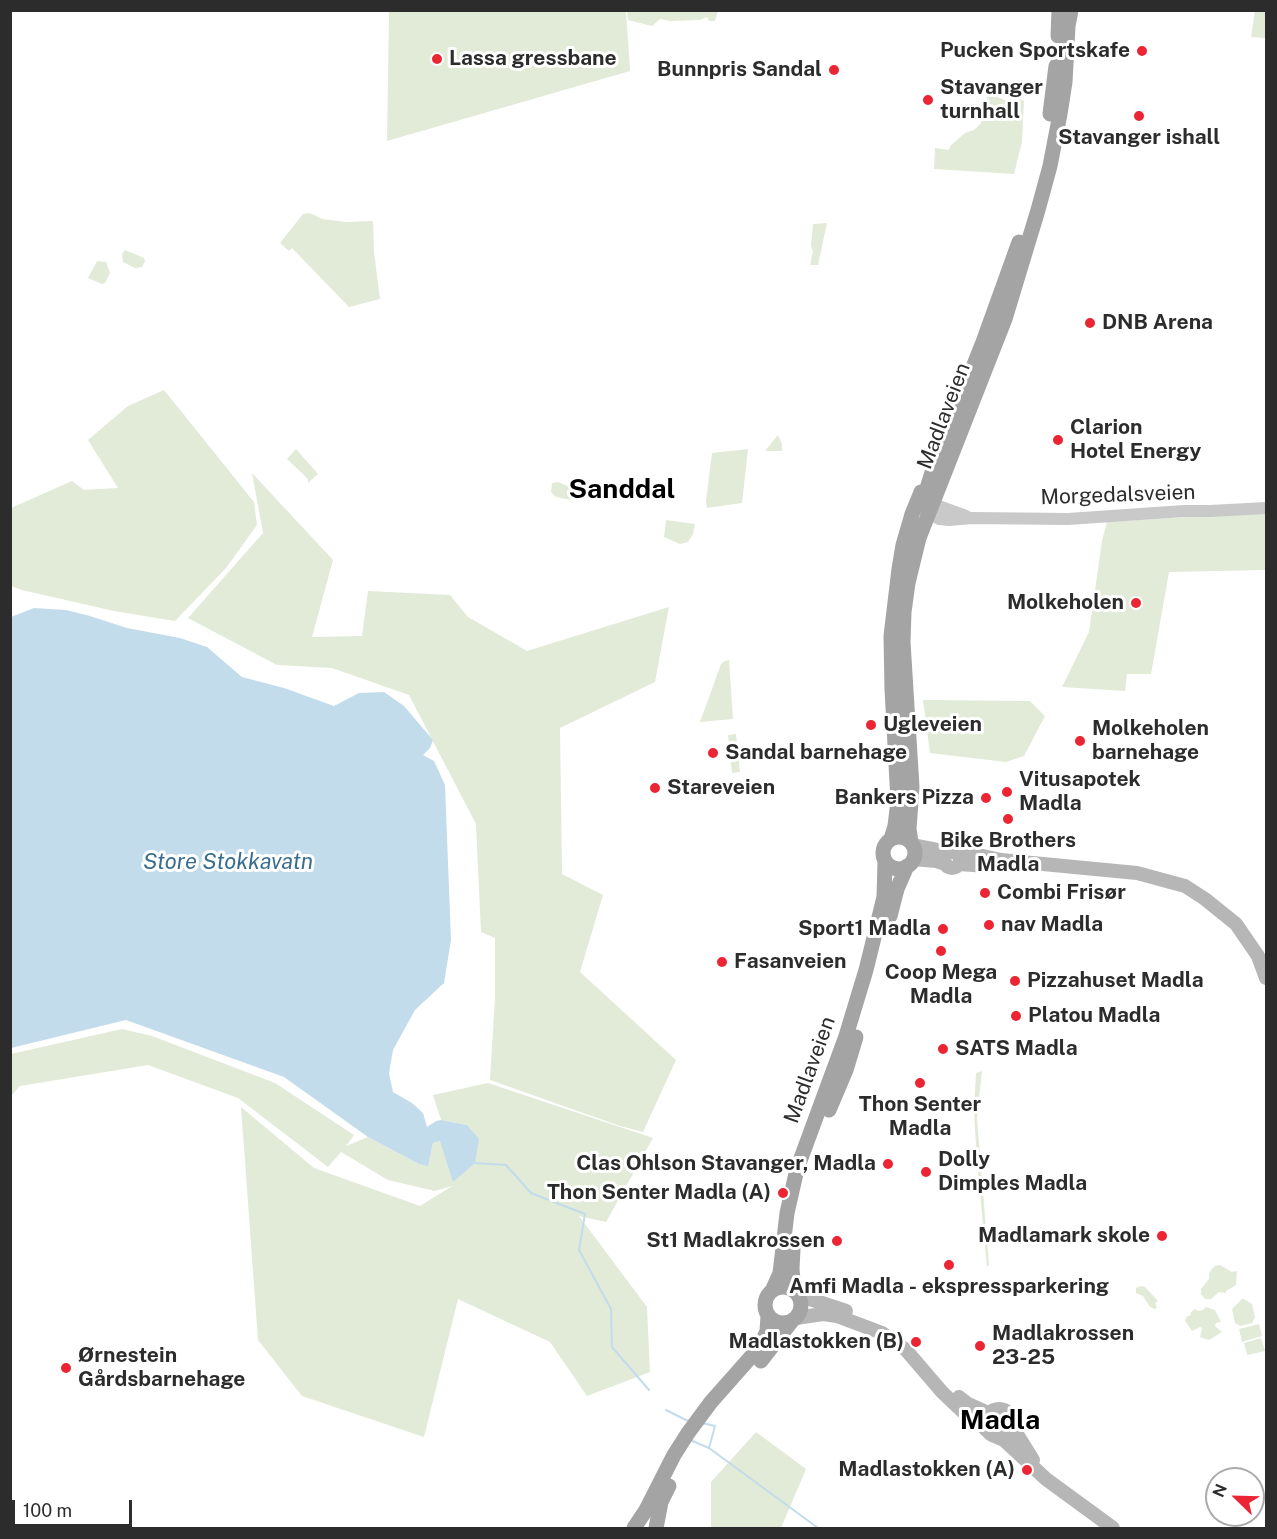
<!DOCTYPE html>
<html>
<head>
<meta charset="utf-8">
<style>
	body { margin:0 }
	#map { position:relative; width:1277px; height:1539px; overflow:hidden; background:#fff; font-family:"Public Sans",sans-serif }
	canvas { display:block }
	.frame { position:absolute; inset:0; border:12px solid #2c2c2c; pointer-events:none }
	.north { position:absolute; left:1205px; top:1467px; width:60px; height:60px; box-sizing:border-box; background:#fff; border:2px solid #ababab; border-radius:50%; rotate:293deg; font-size:16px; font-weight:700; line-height:24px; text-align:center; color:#2c2c2c }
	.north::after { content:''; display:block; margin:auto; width:21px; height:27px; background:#eb2533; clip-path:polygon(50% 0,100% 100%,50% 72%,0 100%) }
	.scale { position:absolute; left:12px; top:1500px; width:120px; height:27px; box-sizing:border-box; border:3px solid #2c2c2c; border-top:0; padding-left:8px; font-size:18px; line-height:21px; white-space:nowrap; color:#2c2c2c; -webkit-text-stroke:4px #fff; paint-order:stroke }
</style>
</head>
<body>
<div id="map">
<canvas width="1277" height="1539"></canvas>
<div class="frame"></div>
<div class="north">N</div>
<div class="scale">100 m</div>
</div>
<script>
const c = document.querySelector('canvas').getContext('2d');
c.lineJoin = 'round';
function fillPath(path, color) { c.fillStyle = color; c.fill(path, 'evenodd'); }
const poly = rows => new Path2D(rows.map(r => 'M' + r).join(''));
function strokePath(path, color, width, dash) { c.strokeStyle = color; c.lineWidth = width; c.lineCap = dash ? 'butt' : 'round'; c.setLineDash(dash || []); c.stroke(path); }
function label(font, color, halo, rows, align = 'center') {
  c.font = font + ' "Public Sans",sans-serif'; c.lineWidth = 6; c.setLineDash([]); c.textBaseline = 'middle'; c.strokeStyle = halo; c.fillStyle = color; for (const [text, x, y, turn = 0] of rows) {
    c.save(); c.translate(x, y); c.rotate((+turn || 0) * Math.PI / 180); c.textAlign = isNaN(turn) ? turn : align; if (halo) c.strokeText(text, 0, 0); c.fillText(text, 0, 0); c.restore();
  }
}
fillPath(poly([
	[1255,10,1266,11,1266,38,1251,37],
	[389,11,626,11,630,71,387,141],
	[627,11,627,10,718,11,715,21,709,21,707,17,700,20,670,21,660,19,652,26,628,20],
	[988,93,1014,104,1018,98,1024,101,1022,142,1014,174,934,169,935,148,949,150,950,146,965,133,974,130,981,123],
	[310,213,322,219,346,222,373,221,374,252,380,299,349,307,292,248,289,251,280,243,303,214],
	[827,223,818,265,810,265,813,251,811,246,813,224],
	[125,250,144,258,145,261,142,267,135,268,123,262,122,254],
	[97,261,106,262,110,273,105,283,102,284,88,278],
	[164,390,254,502,257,525,226,568,175,621,114,611,22,590,11,586,11,508,72,481,84,490,118,488,88,440,128,406],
	[778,435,782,444,782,451,765,451],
	[296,449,318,474,308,483,308,479,287,459],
	[748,449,742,503,707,508,706,501,712,453],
	[252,473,333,560,312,637,362,636,368,591,450,595,468,617,527,651,669,607,655,682,560,728,562,874,603,895,580,972,676,1060,643,1132,620,1126,490,1080,495,998,495,938,481,932,476,824,409,695,332,668,277,665,188,618,263,533],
	[558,482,568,486,573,492,571,500,556,497,551,492,552,483],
	[1266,512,1266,570,1169,572,1151,674,1127,674,1125,691,1062,687,1089,632,1102,541,1107,522],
	[666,520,695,524,693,534,688,542,680,544,664,537],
	[729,660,733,719,700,722,721,664,725,661],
	[923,700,1030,701,1045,716,1024,756,1006,762,930,753],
	[736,734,740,772,732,773,728,735],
	[122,1029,152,1036,275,1083,354,1135,346,1146,368,1137,419,1164,428,1165,433,1143,440,1141,467,1125,441,1120,433,1095,488,1083,653,1138,606,1222,579,1216,647,1307,650,1372,587,1396,550,1342,458,1299,424,1437,302,1396,258,1340,241,1107,314,1168,420,1206,452,1186,435,1191,388,1180,341,1152,328,1167,238,1098,148,1065,20,1086,11,1096,11,1054],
	[982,1071,977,1118,989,1265,987,1267,977,1161,974,1112,976,1073],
	[1220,1265,1232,1272,1237,1271,1236,1285,1226,1291,1226,1293,1219,1292,1211,1299,1205,1299,1201,1294,1201,1289,1209,1279,1209,1274,1211,1270,1215,1266],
	[1141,1286,1145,1287,1158,1301,1155,1303,1157,1308,1155,1309,1150,1307,1143,1296,1136,1293,1136,1288],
	[1242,1299,1244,1299,1252,1304,1255,1317,1252,1323,1240,1326,1235,1323,1232,1309],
	[1206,1307,1215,1310,1221,1322,1216,1323,1215,1326,1222,1332,1209,1340,1200,1337,1202,1328,1200,1327,1192,1331,1185,1321,1187,1316,1190,1316,1191,1312,1195,1309,1198,1311,1203,1310],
	[1259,1324,1262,1336,1242,1342,1239,1329],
	[1261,1338,1265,1351,1247,1355,1244,1343],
	[756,1432,806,1469,781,1528,711,1528,711,1482]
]), '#e2ead8');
fillPath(poly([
	[34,608,66,610,90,616,127,628,180,638,207,647,242,677,284,688,334,706,359,693,384,692,404,706,433,740,430,748,423,755,434,761,445,785,451,940,444,983,415,1010,393,1050,389,1073,393,1092,412,1103,423,1113,427,1127,436,1121,441,1120,467,1125,479,1139,475,1163,453,1182,440,1141,433,1143,428,1166,419,1164,368,1137,284,1077,126,1020,11,1048,11,617]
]), '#c3dcec');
strokePath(poly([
	[475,1163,506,1165,531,1193,585,1214,579,1250,611,1309,612,1347,649,1390],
	[666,1410,686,1420,690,1421],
	[702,1423,715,1426,709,1448],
	[690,1440,709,1448,818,1528]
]), '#c3dcec', 2);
strokePath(poly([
	[925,506,933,504,966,516],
	[922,507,929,514,939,519,949,520,972,518,1068,519,1184,511,1210,511,1266,508]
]), '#c9c9c9', 12);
strokePath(poly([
	[913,845,949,852],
	'944 860a8 8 0 1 1 16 0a8 8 0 1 1-16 0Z',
	[956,853,965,852,1001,860,1137,873,1185,886,1205,899,1236,924,1258,956,1266,978],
	[913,859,936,861,946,864],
	[959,864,987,866],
	[798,1295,846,1311],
	[796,1318,823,1314,837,1316,882,1333,906,1350,942,1392,962,1411,979,1421,986,1430],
	[959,1397,968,1404,988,1413],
	'985 1423a14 14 0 1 1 28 0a14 14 0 1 1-28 0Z',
	[1013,1423,1015,1431,1033,1460],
	[997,1437,1004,1440,1046,1479,1113,1528]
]), '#b6b6b6', 14);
strokePath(poly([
	[1058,36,1059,10],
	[1050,114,1056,66],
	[922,504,935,463,983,342,1019,242],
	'883 853a16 16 0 1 1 32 0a16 16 0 1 1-32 0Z',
	[891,839,895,826,898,801,892,689,891,636,899,569,903,545,912,514,921,492],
	[911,842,909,829,912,787,903,642,904,612,908,583,919,538,1005,319,1038,210,1050,166,1060,114,1065,82,1068,26,1071,10],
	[890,916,897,889,907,866],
	[829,1110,846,1070,856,1037],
	[793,1249,792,1269,794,1291],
	'765 1305a18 18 0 1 1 36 0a18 18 0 1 1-36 0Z',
	[772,1291,780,1273,787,1213,797,1169,846,1036,866,970,884,897,885,862],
	[761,1361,792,1321],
	[634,1528,646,1510,674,1455,688,1433,711,1402,757,1350,763,1340,767,1331,768,1316],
	[656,1528,661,1502,669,1486]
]), '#a4a4a4', 15);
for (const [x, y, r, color] of [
	[1142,51,6,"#eb2533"],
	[437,59,6,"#eb2533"],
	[834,70,6,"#eb2533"],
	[928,100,6,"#eb2533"],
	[1139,116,6,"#eb2533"],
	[1090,323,6,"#eb2533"],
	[1058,440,6,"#eb2533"],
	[1136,603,6,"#eb2533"],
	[871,725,6,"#eb2533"],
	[1080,741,6,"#eb2533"],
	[713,753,6,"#eb2533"],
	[655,788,6,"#eb2533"],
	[1007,792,6,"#eb2533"],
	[986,798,6,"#eb2533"],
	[1008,819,6,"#eb2533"],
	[985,893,6,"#eb2533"],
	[989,925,6,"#eb2533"],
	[943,929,6,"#eb2533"],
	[941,951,6,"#eb2533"],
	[722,962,6,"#eb2533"],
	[1015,981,6,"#eb2533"],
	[1016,1016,6,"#eb2533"],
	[943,1049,6,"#eb2533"],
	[920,1083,6,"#eb2533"],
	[888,1164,6,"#eb2533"],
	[926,1172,6,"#eb2533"],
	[783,1193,6,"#eb2533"],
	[1162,1236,6,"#eb2533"],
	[837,1241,6,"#eb2533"],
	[949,1265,6,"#eb2533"],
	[916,1342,6,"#eb2533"],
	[980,1346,6,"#eb2533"],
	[66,1368,6,"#eb2533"],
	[1027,1470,6,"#eb2533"]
]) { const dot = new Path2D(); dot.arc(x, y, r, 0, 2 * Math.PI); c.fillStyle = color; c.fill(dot); strokePath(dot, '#fff', 2); }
label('bold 21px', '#2c2c2c', '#fff', [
	["Pucken Sportskafe",1130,51,"right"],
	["Lassa gressbane",449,59],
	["Bunnpris Sandal",822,70,"right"],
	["Stavanger",940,88],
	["turnhall",940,112],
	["Stavanger ishall",1139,138,"center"],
	["DNB Arena",1102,323],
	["Clarion",1070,428],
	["Hotel Energy",1070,452],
	["Molkeholen",1124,603,"right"],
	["Ugleveien",883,725],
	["Molkeholen",1092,729],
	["barnehage",1092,753],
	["Sandal barnehage",725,753],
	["Vitusapotek",1019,780],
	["Madla",1019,804],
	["Stareveien",667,788],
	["Bankers Pizza",974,798,"right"],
	["Bike Brothers",1008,841,"center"],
	["Madla",1008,865,"center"],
	["Combi Frisør",997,893],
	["nav Madla",1001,925],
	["Sport1 Madla",931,929,"right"],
	["Fasanveien",734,962],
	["Coop Mega",941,973,"center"],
	["Madla",941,997,"center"],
	["Pizzahuset Madla",1027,981],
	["Platou Madla",1028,1016],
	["SATS Madla",955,1049],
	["Thon Senter",920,1105,"center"],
	["Madla",920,1129,"center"],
	["Dolly",938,1160],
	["Dimples Madla",938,1184],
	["Clas Ohlson Stavanger, Madla",876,1164,"right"],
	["Thon Senter Madla (A)",771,1193,"right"],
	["Madlamark skole",1150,1236,"right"],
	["St1 Madlakrossen",825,1241,"right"],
	["Amfi Madla - ekspressparkering",949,1287,"center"],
	["Madlakrossen",992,1334],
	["23-25",992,1358],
	["Madlastokken (B)",904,1342,"right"],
	["Ørnestein",78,1356],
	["Gårdsbarnehage",78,1380],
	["Madlastokken (A)",1015,1470,"right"]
], 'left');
label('21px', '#2c2c2c', '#fff', [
	["Madlaveien",944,416,-69],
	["Morgedalsveien",1118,495,-2],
	["Madlaveien",810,1070,-70]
]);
label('italic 22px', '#386d90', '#fff', [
	["Store Stokkavatn",228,862]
]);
label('bold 27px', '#000', '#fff', [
	["Sanddal",622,490],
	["Madla",1000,1421]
]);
</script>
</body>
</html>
